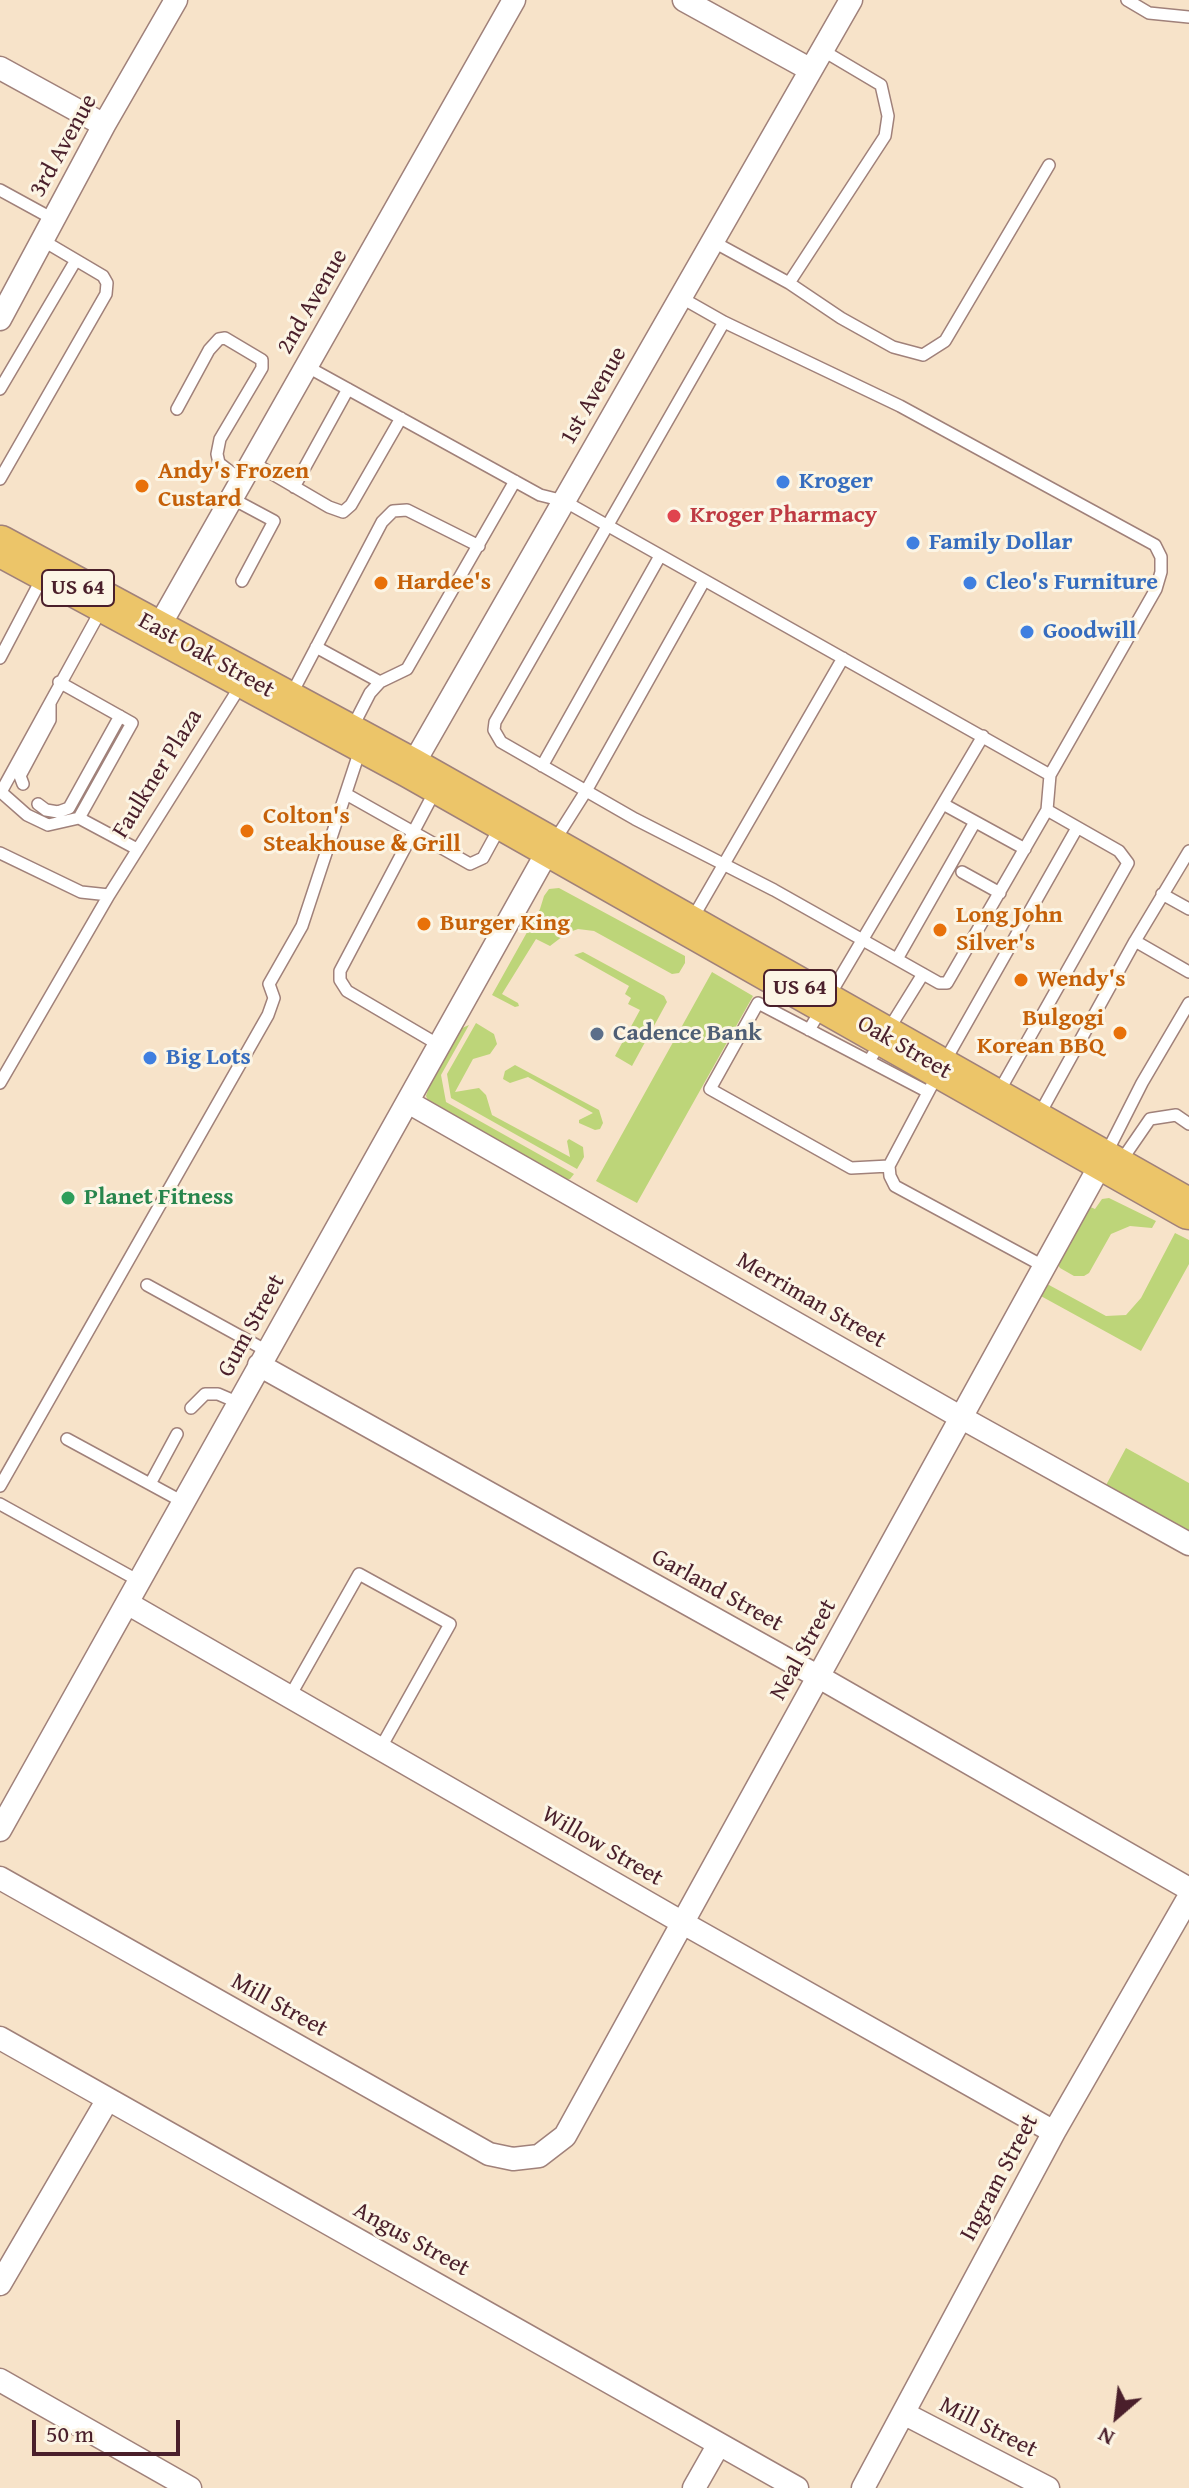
<!DOCTYPE html>
<html>
<head>
<meta charset="utf-8">
<style>
	body { margin:0 }
	#map { position:relative; width:1189px; height:2488px; overflow:hidden; background:#f7e3c9; font-family:"Gentium Book Plus",serif }
	canvas { display:block }
	.north { position:absolute; left:1077px; top:2376px; width:80px; height:80px; -webkit-text-stroke:6px #fcf5e5; paint-order:stroke; rotate:208deg; font-size:22px; font-weight:700; line-height:32px; text-align:center; color:#4a1f2b }
	.north::after { content:''; display:block; margin:auto; width:28px; height:36px; background:#4a1f2b; clip-path:polygon(50% 0,100% 100%,50% 72%,0 100%) }
	.scale { position:absolute; left:32px; top:2420px; width:148px; height:36px; box-sizing:border-box; border:4px solid #4a1f2b; border-top:0; padding-left:10px; font-size:24px; line-height:28px; white-space:nowrap; color:#4a1f2b; -webkit-text-stroke:6px #fcf5e5; paint-order:stroke }
</style>
</head>
<body>
<div id="map">
<canvas width="1189" height="2488"></canvas>
<div class="north">N</div>
<div class="scale">50 m</div>
</div>
<script>
const c = document.querySelector('canvas').getContext('2d');
c.lineJoin = 'round';
function fillPath(path, color) { c.fillStyle = color; c.fill(path, 'evenodd'); }
const poly = rows => new Path2D(rows.map(r => 'M' + r).join(''));
function strokePath(path, color, width, dash) { c.strokeStyle = color; c.lineWidth = width; c.lineCap = dash ? 'butt' : 'round'; c.setLineDash(dash || []); c.stroke(path); }
function label(font, color, halo, rows, align = 'center') {
  c.font = font + ' "Gentium Book Plus",serif'; c.lineWidth = 6; c.setLineDash([]); c.textBaseline = 'middle'; c.strokeStyle = halo; c.fillStyle = color; for (const [text, x, y, turn = 0] of rows) {
    c.save(); c.translate(x, y); c.rotate((+turn || 0) * Math.PI / 180); c.textAlign = isNaN(turn) ? turn : align; if (halo) c.strokeText(text, 0, 0); c.fillText(text, 0, 0); c.restore();
  }
}
fillPath(poly([
	[559,888,685,956,685,963,679,973,672,974,594,931,578,929,567,933,550,946,536,939,502,994,518,1003,519,1006,515,1007,492,995,540,909,544,896,549,889],
	[583,952,664,996,667,1002,632,1066,615,1056,640,1010,628,1004,631,998,625,994,629,986,574,955],
	[712,972,753,996,637,1203,596,1181],
	[476,1023,494,1034,497,1044,490,1054,473,1059,455,1092,479,1088,486,1095,492,1115,570,1157,567,1141,569,1139,583,1147,584,1157,577,1169,451,1098,447,1074],
	[469,1025,441,1075,446,1102,574,1174,570,1179,565,1180,429,1103,426,1096,430,1084,460,1029],
	[515,1065,599,1110,603,1123,600,1129,595,1130,579,1123,579,1120,593,1113,528,1077,510,1083,503,1079,505,1071],
	[1109,1198,1156,1221,1152,1228,1130,1226,1111,1234,1089,1273,1084,1276,1074,1276,1060,1268,1057,1263,1088,1206,1095,1209,1102,1199],
	[1175,1233,1189,1240,1189,1264,1141,1351,1039,1295,1045,1285,1049,1285,1106,1316,1126,1315,1141,1298],
	[1126,1448,1189,1483,1189,1535,1105,1487]
]), '#bdd579');
const lane = poly([
	[1127,0,1149,13,1189,17],
	[0,190,53,219],
	[712,241,789,283,841,318,893,347,923,355,945,341,1049,165],
	[789,283,885,136,888,116,881,85,822,50],
	[680,297,724,322,900,406,1155,545,1161,557,1161,572,1156,589,1050,775,1047,810,947,983,939,983,774,890,635,819,501,742,494,730,495,722,724,322],
	[306,366,540,495,564,501,1050,775],
	[0,389,76,260],
	[177,409,209,350,219,339,225,338,262,360,262,368,220,439,217,454,219,463,241,480],
	[252,462,329,507,343,512,351,505,401,418],
	[0,479,106,294,107,283,103,276,42,240],
	[294,487,348,389],
	[231,498,274,521,242,581],
	[101,610,1,792,27,815,48,825,79,818,137,849],
	[316,647,380,682],
	[0,658,42,578],
	[59,682,132,723,79,818],
	[290,697,382,522,393,511,407,510,479,546],
	[351,730,370,693,380,682,407,669,515,481],
	[542,766,660,556],
	[23,784,20,776,50,720,50,703],
	[436,789,340,971,340,980,347,991,439,1045],
	[346,794,470,864,483,858,501,825],
	[38,804,46,810,58,812,69,808,120,716],
	[943,804,1025,849],
	[555,840,586,791,704,581],
	[0,853,81,892,109,895],
	[962,872,1000,893],
	[1162,894,1189,909],
	[691,921,843,658],
	[1135,941,1189,972],
	[897,959,975,822],
	[809,1030,983,736],
	[869,1061,923,974],
	[0,1083,109,895,241,685],
	[997,1095,1128,863,1119,851,1047,810],
	[1038,1117,1135,941,1189,851],
	[1105,1156,1142,1083,1189,1003],
	[1119,1164,1150,1119,1176,1115,1189,1124],
	[889,1166,851,1168,710,1089,758,1003,928,1092],
	[1045,1267,895,1186,890,1176,889,1166,941,1068,1077,828],
	[147,1285,267,1351],
	[191,1408,205,1394,218,1394,239,1403],
	[67,1439,183,1502],
	[150,1484,177,1434],
	[0,1486,268,1015,274,998,269,984,302,926,360,750],
	[0,1504,139,1581],
	[290,1696,359,1574,450,1624,380,1749]
]);
const street = poly([
	[684,0,811,70],
	[0,68,104,125],
	[0,319,104,125,176,0],
	[157,630,514,0],
	[411,768,851,0],
	[408,1102,962,1418,1189,1544],
	[259,1365,819,1677,1189,1889],
	[127,1603,683,1923,1054,2132],
	[0,1830,550,847],
	[0,1878,489,2154,513,2159,539,2156,565,2136,1103,1160],
	[0,2038,797,2488],
	[0,2284,108,2099],
	[0,2380,190,2488],
	[905,2414,1048,2488],
	[694,2488,719,2444],
	[863,2488,1054,2132,1189,1897]
]);
const highway = poly([
	[0,546,411,768,1189,1209]
]);
strokePath(lane, '#a0817a', 14);
strokePath(street, '#a0817a', 25);
strokePath(highway, '#a0817a', 43);
strokePath(lane, '#fff', 11);
strokePath(street, '#fff', 22);
strokePath(highway, '#ecc569', 40);
for (const [x, y, r, color] of [
	[783,482,8,"#3f7fe0"],
	[142,486,8,"#e8710a"],
	[674,516,8,"#e0444e"],
	[913,543,8,"#3f7fe0"],
	[381,583,8,"#e8710a"],
	[970,583,8,"#3f7fe0"],
	[1027,632,8,"#3f7fe0"],
	[247,831,8,"#e8710a"],
	[424,924,8,"#e8710a"],
	[940,930,8,"#e8710a"],
	[1021,980,8,"#e8710a"],
	[1120,1033,8,"#e8710a"],
	[597,1034,8,"#5c6f8a"],
	[150,1058,8,"#3f7fe0"],
	[68,1198,8,"#2e9e5b"]
]) { const dot = new Path2D(); dot.arc(x, y, r, 0, 2 * Math.PI); c.fillStyle = color; c.fill(dot); strokePath(dot, '#fcf5e5', 3); }
for (const [x, y, w] of [
	[78,588,72],
	[800,988,72]
]) { const box = new Path2D(); box.roundRect(x - w / 2, y - 18, w, 36, 6); c.fillStyle = '#fcf5e5'; c.fill(box); strokePath(box, '#4a1f2b', 2); }
label('bold 22px', '#4a1f2b', null, [
	["US 64",78,588],
	["US 64",800,988]
]);
label('24px', '#4a1f2b', '#fcf5e5', [
	["3rd Avenue",64,146,-61],
	["2nd Avenue",313,302,-60],
	["1st Avenue",594,396,-60],
	["East Oak Street",206,656,29],
	["Faulkner Plaza",158,774,-58],
	["Oak Street",904,1048,30],
	["Merriman Street",811,1301,30],
	["Gum Street",252,1326,-61],
	["Garland Street",717,1591,29],
	["Neal Street",804,1650,-61],
	["Willow Street",602,1847,30],
	["Mill Street",279,2006,29],
	["Ingram Street",1000,2178,-62],
	["Angus Street",411,2240,29],
	["Mill Street",988,2428,27]
]);
label('bold 24px', '#c56008', '#fcf5e5', [
	["Andy's Frozen",158,472],
	["Custard",158,500],
	["Hardee's",397,583],
	["Colton's",263,817],
	["Steakhouse & Grill",263,845],
	["Long John",956,916],
	["Silver's",956,944],
	["Burger King",440,924],
	["Wendy's",1037,980],
	["Bulgogi",1104,1019,"right"],
	["Korean BBQ",1104,1047,"right"]
], 'left');
label('bold 24px', '#366cbe', '#fcf5e5', [
	["Kroger",799,482],
	["Family Dollar",929,543],
	["Cleo's Furniture",986,583],
	["Goodwill",1043,632],
	["Big Lots",166,1058]
], 'left');
label('bold 24px', '#be3a42', '#fcf5e5', [
	["Kroger Pharmacy",690,516]
], 'left');
label('bold 24px', '#4e5e75', '#fcf5e5', [
	["Cadence Bank",613,1034]
], 'left');
label('bold 24px', '#27864d', '#fcf5e5', [
	["Planet Fitness",84,1198]
], 'left');
</script>
</body>
</html>
